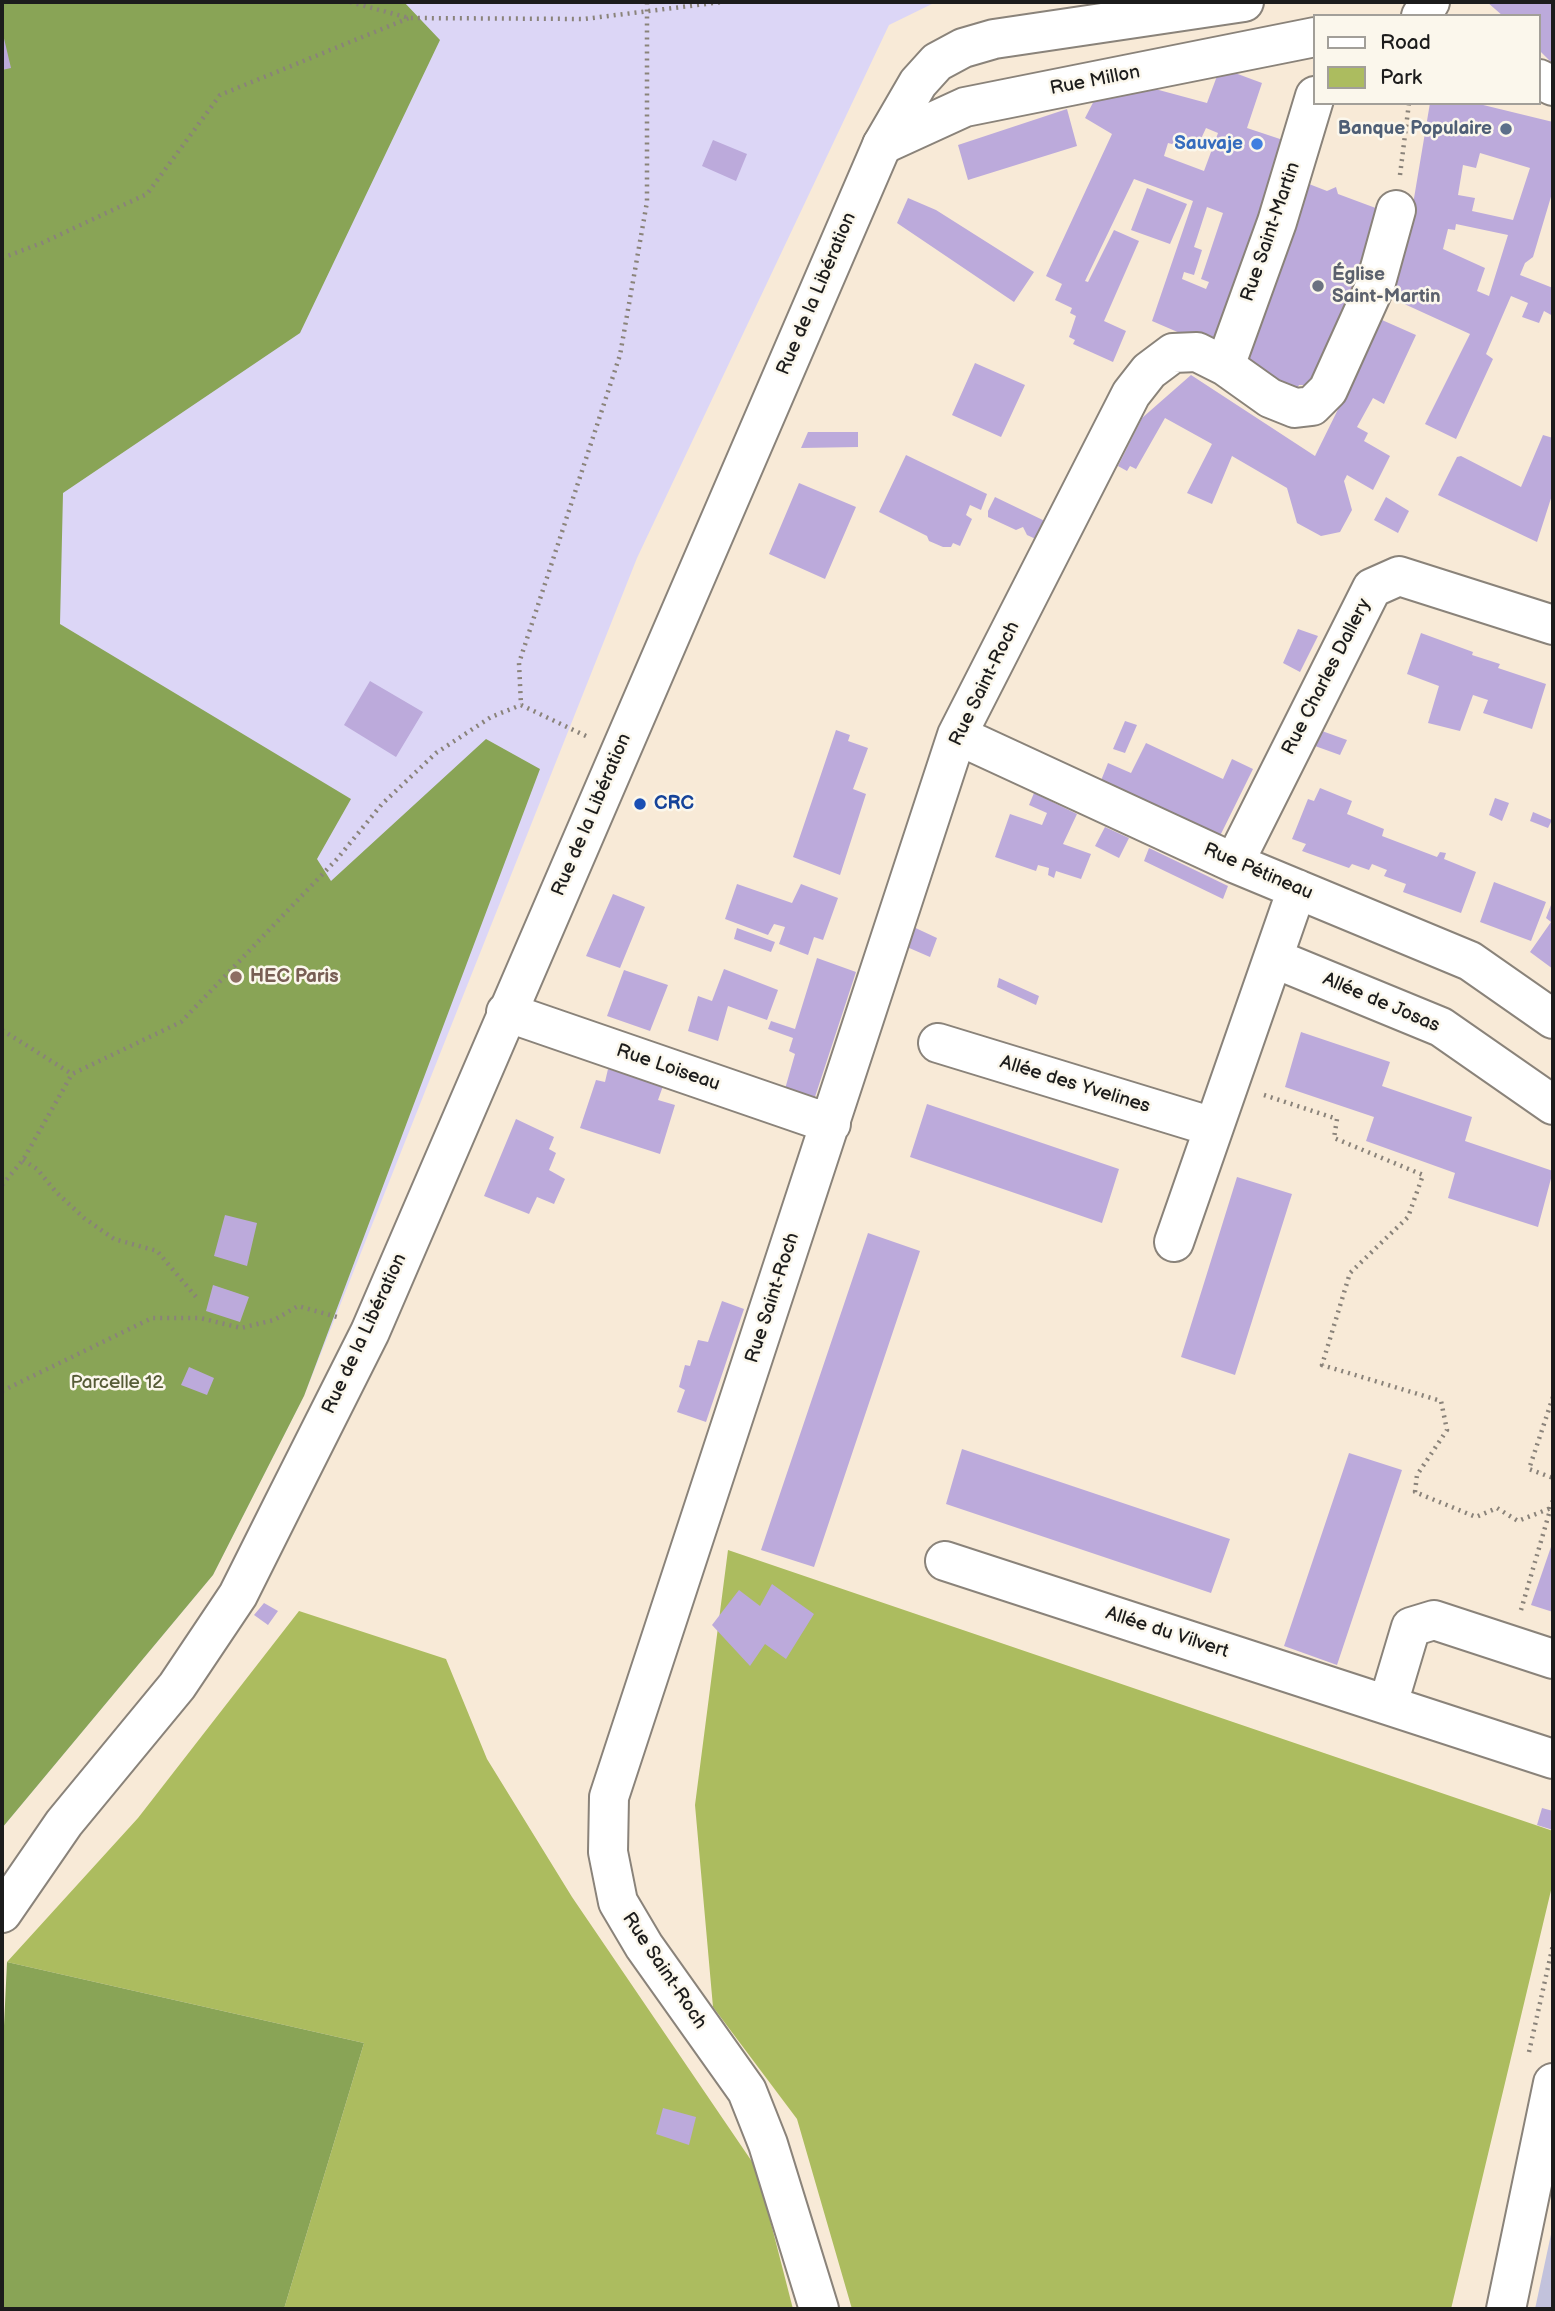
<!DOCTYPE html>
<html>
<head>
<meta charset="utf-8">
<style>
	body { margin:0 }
	#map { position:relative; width:1555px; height:2311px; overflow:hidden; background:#f8ead7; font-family:"Balsamiq Sans",sans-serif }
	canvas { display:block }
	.frame { position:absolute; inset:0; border:4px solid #1c1c1c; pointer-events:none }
	.legend { position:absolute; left:1313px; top:14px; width:228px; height:91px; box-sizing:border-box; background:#fbf7ec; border:2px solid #a29f99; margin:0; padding:9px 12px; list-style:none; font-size:21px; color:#1c1c1c }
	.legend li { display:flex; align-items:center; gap:14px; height:35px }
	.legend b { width:35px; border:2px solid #a29f99 }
</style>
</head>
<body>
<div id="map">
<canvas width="1555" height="2311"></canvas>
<div class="frame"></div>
<ul class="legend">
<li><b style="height:9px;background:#fff"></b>Road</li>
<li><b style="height:19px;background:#acbc5f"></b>Park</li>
</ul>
</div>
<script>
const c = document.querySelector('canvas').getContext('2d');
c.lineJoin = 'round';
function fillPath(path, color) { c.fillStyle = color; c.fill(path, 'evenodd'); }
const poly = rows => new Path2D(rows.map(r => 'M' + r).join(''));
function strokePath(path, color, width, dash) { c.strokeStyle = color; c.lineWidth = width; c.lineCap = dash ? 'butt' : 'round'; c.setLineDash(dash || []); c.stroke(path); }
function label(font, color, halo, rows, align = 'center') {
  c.font = font + ' "Balsamiq Sans",sans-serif'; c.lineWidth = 5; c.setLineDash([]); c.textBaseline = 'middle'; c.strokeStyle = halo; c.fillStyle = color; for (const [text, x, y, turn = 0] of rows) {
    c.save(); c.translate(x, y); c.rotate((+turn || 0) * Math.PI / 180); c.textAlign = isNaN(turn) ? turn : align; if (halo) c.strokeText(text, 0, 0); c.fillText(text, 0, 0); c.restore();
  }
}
fillPath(poly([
	[2,2,936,2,889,25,637,558,304,1396,213,1575,2,1828]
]), '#dcd6f6');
fillPath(poly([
	[1553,2225,1553,2309,1535,2309]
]), '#c2c2dc');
fillPath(poly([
	[728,1550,1553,1831,1553,1882,1451,2309,852,2309,797,2119,713,2007,695,1805],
	[299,1611,446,1659,487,1759,572,1897,757,2169,793,2309,284,2309,364,2043,7,1962,138,1818]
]), '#acbc5f');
fillPath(poly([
	[2,2,404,2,440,40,300,333,63,493,60,624,351,799,317,859,331,881,486,739,540,769,304,1396,213,1575,2,1828],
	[7,1962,364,2043,284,2309,2,2309,2,2068]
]), '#89a456');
fillPath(poly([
	[1487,2,1553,2,1553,64,1539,50,1539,16,1503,16],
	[2,30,11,68,2,70],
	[1235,73,1262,83,1247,128,1286,141,1217,349,1152,321,1193,201,1134,179,1085,281,1088,282,1114,230,1139,241,1104,321,1126,331,1113,362,1073,344,1075,340,1069,337,1076,316,1070,313,1072,308,1055,300,1062,284,1046,276,1112,134,1085,118,1098,93,1144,86,1207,103,1217,76],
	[1206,128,1218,133,1204,171,1164,156,1168,143,1187,148,1200,141],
	[1207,207,1223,213,1201,279,1209,282,1206,289,1182,279,1184,272,1194,275,1202,250,1194,247],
	[1430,103,1475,103,1553,122,1553,190,1533,257,1525,263,1520,275,1553,288,1553,316,1544,311,1539,323,1522,317,1528,303,1511,296,1486,354,1493,359,1456,439,1425,424,1470,334,1389,297,1411,216],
	[1480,153,1530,168,1513,220,1472,211,1475,198,1458,195,1463,165,1476,168],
	[1456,224,1508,235,1489,296,1477,291,1485,268,1443,249,1448,229,1455,230],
	[1067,109,1077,146,968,180,958,145],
	[713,140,747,154,736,181,702,166],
	[1309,184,1327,191,1336,187,1338,194,1381,210,1329,368,1306,385,1299,385,1296,391,1240,367],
	[1147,188,1187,204,1170,244,1131,230],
	[908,198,936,210,1034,272,1014,302,897,223],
	[1382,320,1416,335,1384,404,1373,398,1357,427,1368,433,1364,441,1390,456,1373,490,1347,475,1344,481,1352,510,1340,532,1321,536,1297,523,1287,488,1232,456,1212,504,1187,493,1212,444,1165,418,1136,469,1130,466,1127,471,1118,466,1142,418,1191,375,1315,456],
	[975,363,1025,385,1001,437,952,415],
	[808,432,858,432,858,447,801,448],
	[1543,435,1553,438,1553,492,1537,542,1438,495,1457,457,1461,456,1521,487],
	[906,455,987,494,981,510,970,505,966,515,972,519,960,546,953,543,951,547,943,547,929,541,927,536,879,512],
	[799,483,856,507,825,579,769,554],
	[995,497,1049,523,1040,541,1027,535,1023,527,1016,530,988,517,988,511],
	[1386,497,1409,511,1398,533,1374,520],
	[1298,629,1318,636,1300,672,1283,663],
	[1421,633,1473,652,1472,655,1500,664,1498,668,1546,684,1532,729,1483,713,1488,700,1473,695,1460,731,1428,723,1439,686,1407,674],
	[370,681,423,712,396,757,344,725],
	[1125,721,1137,725,1125,753,1113,749],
	[836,730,850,735,848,741,868,748,853,789,866,794,840,875,793,857],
	[1322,731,1347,740,1340,755,1315,746],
	[1146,743,1223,779,1232,759,1253,769,1217,842,1098,788,1108,763,1131,773],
	[1320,788,1352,801,1347,814,1384,829,1382,836,1437,857,1440,852,1446,853,1444,859,1476,872,1461,913,1403,892,1406,884,1384,876,1387,870,1372,864,1369,870,1352,864,1349,868,1302,851,1306,844,1292,839,1308,799,1314,801],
	[1034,793,1077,814,1063,844,1091,854,1081,879,1056,871,1054,878,1048,875,1049,868,1038,865,1036,871,995,857,1010,814,1042,825,1047,813,1029,805],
	[1495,798,1509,803,1502,821,1489,815],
	[1533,812,1552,820,1548,828,1530,821],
	[1105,827,1129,838,1119,858,1095,846],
	[1149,848,1228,886,1223,899,1144,861],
	[1494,882,1546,902,1531,941,1480,922],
	[737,884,792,903,801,884,838,898,823,940,814,937,808,955,779,944,785,927,774,924,768,935,725,919],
	[613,894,645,907,620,968,586,956],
	[1551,905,1553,907,1553,969,1530,952,1551,922,1546,918],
	[907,924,937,938,930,957,900,944],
	[737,928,775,942,771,952,734,939],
	[817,958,856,972,812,1106,783,1096,795,1054,789,1051,793,1038,768,1029,771,1021,795,1029],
	[724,969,778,990,767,1020,728,1006,718,1041,688,1031,698,996,712,1001],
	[624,970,668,985,650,1031,607,1016],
	[999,978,1039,996,1036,1005,997,987],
	[1301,1032,1390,1062,1382,1086,1472,1117,1465,1141,1553,1171,1538,1227,1448,1198,1455,1173,1366,1141,1374,1117,1285,1087],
	[608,1069,663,1086,658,1100,675,1105,660,1154,580,1128,596,1080,605,1082],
	[927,1104,1119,1169,1102,1223,910,1157],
	[516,1119,554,1137,549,1149,556,1153,549,1170,565,1179,554,1204,537,1197,529,1214,484,1196],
	[1237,1177,1292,1194,1235,1375,1181,1357],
	[225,1215,257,1223,247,1266,214,1256],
	[868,1233,920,1251,814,1567,761,1550],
	[213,1285,249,1297,240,1322,206,1311],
	[722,1301,744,1309,706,1422,677,1412,685,1390,679,1387,685,1365,690,1366,698,1340,708,1342],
	[189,1367,214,1378,207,1395,181,1385],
	[962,1449,1230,1539,1211,1593,946,1504],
	[1349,1453,1402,1470,1337,1665,1284,1646],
	[1553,1541,1553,1612,1531,1605],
	[772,1584,814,1614,786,1659,765,1644,750,1666,712,1625,739,1590,760,1606],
	[264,1603,278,1611,268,1625,254,1615],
	[1542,1808,1553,1811,1553,1830,1537,1825],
	[663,2108,696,2117,689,2145,656,2134]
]), '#bcaadb');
const street = poly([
	[1421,16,1430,2],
	[1539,79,1553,86],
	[882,145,965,107,1315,37],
	[1225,366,1277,222,1315,96],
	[957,735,1234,863,1470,961,1553,1019],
	[1234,863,1372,588,1399,576,1553,625],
	[1273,958,1441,1027,1553,1105],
	[506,1012,831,1124],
	[938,1043,1213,1127],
	[1174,1242,1297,889],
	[945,1561,1553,1759],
	[1388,1704,1411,1627,1434,1620,1553,1659],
	[819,2309,768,2144,747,2091,644,1946,618,1902,608,1852,609,1797,957,735,1131,394,1149,371,1173,353,1197,352,1225,366,1270,398,1295,408,1312,406,1328,390,1375,286,1396,210]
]);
const secondary = poly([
	[2,1913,64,1823,177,1686,238,1595,283,1505,370,1332,882,145,918,83,937,62,963,48,994,39,1244,2],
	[1506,2309,1553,2083]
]);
strokePath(street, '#8a837a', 42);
strokePath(secondary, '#8a837a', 42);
strokePath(poly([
	[350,2,409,18,584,19,722,2],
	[1400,175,1409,103],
	[2,258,42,243,147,194,220,95,409,18],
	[586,736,521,705,519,663,620,355,647,202,647,2],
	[2,1030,72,1074],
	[1264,1095,1337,1119,1334,1138,1423,1175,1408,1217,1350,1273,1322,1365,1441,1401,1447,1430,1417,1475,1415,1492,1476,1517,1497,1508,1518,1521,1551,1508],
	[23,1160,37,1169,56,1192,84,1218,114,1239,157,1251,197,1298],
	[2,1185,23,1160,72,1074,181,1022,337,859,382,804,436,753,491,717,521,705],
	[2,1391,152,1318,200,1318,241,1328,274,1320,298,1306,337,1317],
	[1553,1397,1529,1469,1553,1478],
	[1521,1610,1553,1500],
	[1529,2052,1553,1945]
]), '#8a837a', 4.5, [2, 5]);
strokePath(street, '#fff', 38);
strokePath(secondary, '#fff', 38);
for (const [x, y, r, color] of [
	[1506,129,7,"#5c6f8a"],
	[1257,144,7,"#3f7fe0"],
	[1318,286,7,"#6b7280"],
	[640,804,7,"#1a4fb4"],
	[236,977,7,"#8d6e63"]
]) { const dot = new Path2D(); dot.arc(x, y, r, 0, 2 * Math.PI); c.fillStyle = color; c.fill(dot); strokePath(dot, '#fbf7ec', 2.5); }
label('19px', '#1c1c1c', '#fbf7ec', [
	["Rue Millon",1095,81,-11],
	["Rue Saint-Martin",1271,232,-71],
	["Rue de la Libération",817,294,-67],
	["Rue Charles Dallery",1327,677,-63],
	["Rue Saint-Roch",985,684,-64],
	["Rue de la Libération",592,815,-67],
	["Rue Pétineau",1258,872,23],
	["Allée de Josas",1381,1003,23],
	["Rue Loiseau",668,1068,19],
	["Allée des Yvelines",1075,1085,17],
	["Rue Saint-Roch",773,1298,-72],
	["Rue de la Libération",365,1334,-65],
	["Allée du Vilvert",1167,1633,18],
	["Rue Saint-Roch",664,1971,56]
]);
label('bold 19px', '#4e5e75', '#fbf7ec', [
	["Banque Populaire",1492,129]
], 'right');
label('bold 19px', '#366cbe', '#fbf7ec', [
	["Sauvaje",1243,144]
], 'right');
label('bold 19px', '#5b616d', '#fbf7ec', [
	["Église",1332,275],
	["Saint-Martin",1332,297]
], 'left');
label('bold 19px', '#164399', '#fbf7ec', [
	["CRC",654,804]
], 'left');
label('bold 19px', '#785e54', '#fbf7ec', [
	["HEC Paris",250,977]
], 'left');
label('19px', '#565c37', '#fbf7ec', [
	["Parcelle 12",117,1383]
]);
</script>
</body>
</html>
